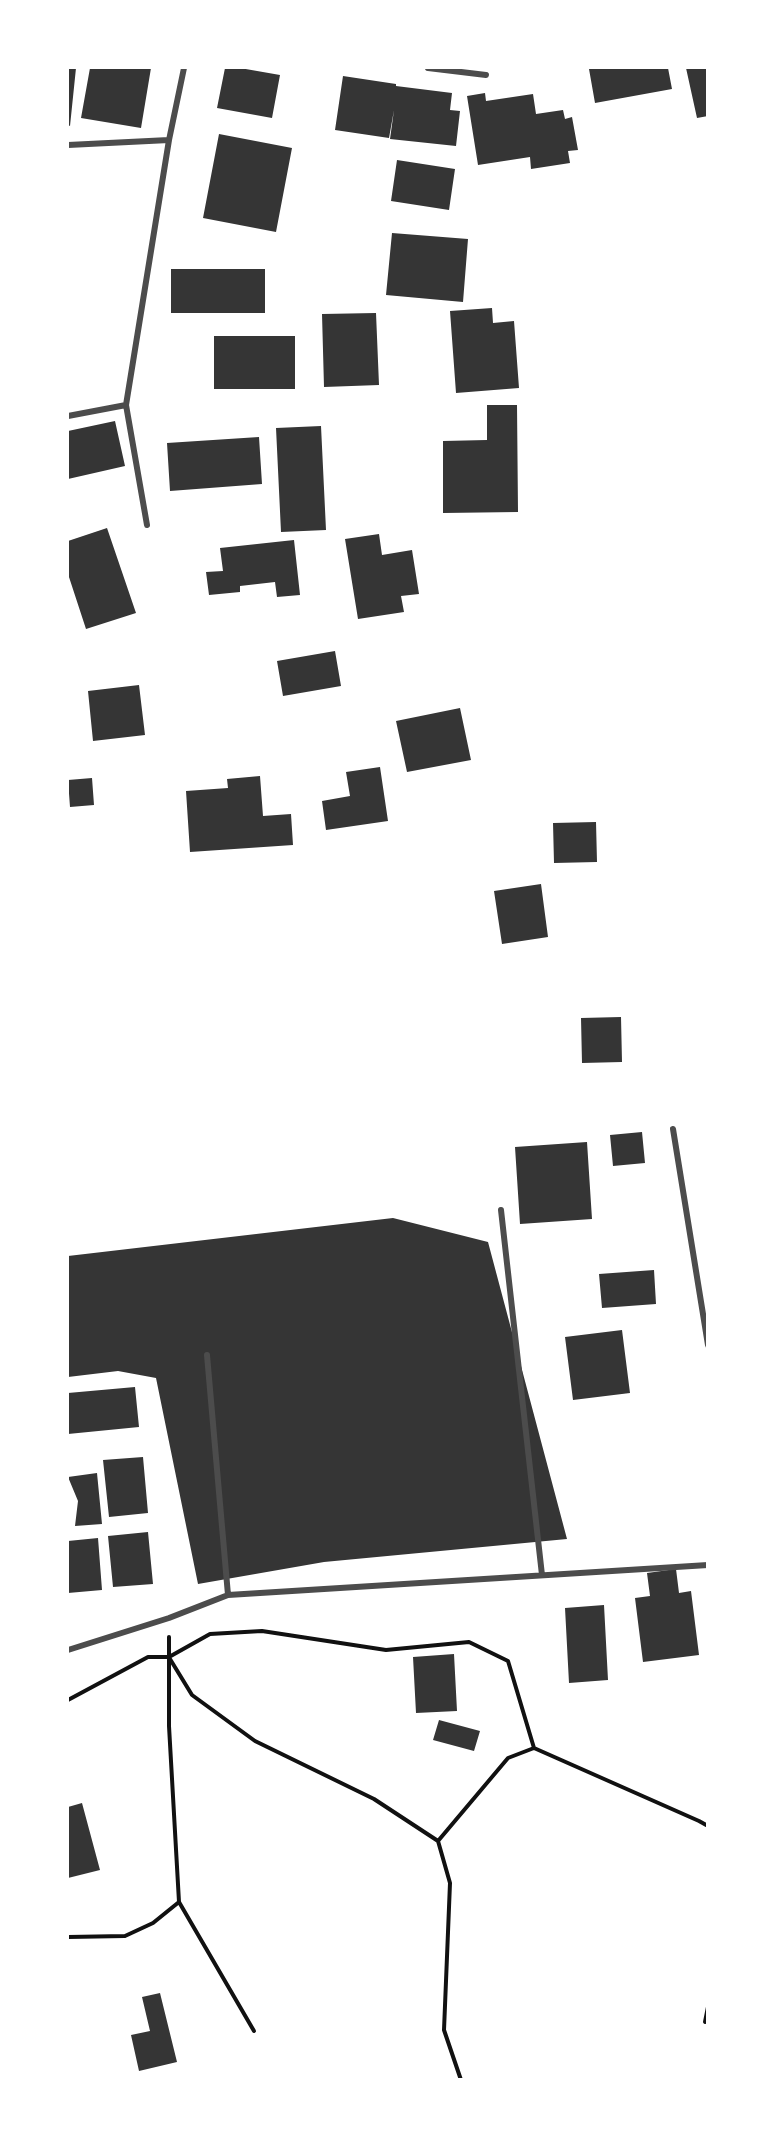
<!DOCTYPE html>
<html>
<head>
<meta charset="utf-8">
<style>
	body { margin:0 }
	#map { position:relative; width:775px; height:2147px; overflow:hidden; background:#fff; font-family:Cabin,sans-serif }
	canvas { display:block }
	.frame { position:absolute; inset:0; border:69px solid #fff; pointer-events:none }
</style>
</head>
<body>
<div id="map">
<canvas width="775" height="2147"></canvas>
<div class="frame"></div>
</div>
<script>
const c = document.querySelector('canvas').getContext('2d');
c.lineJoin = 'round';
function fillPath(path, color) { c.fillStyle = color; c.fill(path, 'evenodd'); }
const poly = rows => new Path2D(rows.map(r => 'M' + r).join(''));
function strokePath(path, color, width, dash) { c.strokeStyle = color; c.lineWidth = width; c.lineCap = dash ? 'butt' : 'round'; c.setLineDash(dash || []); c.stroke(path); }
fillPath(poly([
	[68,68,76,68,70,126,68,125],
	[90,68,151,68,141,128,81,118],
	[225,68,240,68,280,75,272,118,217,108],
	[594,68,668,68,672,89,595,103,589,69],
	[686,68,708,68,708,116,697,118],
	[343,76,396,84,396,86,452,93,450,110,460,111,456,146,390,139,394,110,389,138,335,130],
	[485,93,486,101,533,94,536,114,563,110,565,119,572,117,578,150,568,151,570,163,531,169,530,157,478,165,467,96],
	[219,134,292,148,276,232,203,218],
	[397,160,455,169,449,210,391,201],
	[392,233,468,239,463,302,386,295],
	[171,269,265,269,265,313,171,313],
	[492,308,493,323,514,321,519,388,456,393,450,311],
	[376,313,379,385,324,387,322,314],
	[214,336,295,336,295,389,214,389],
	[487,405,517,405,518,512,443,513,443,441,487,440],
	[115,421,125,466,68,479,68,431],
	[321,426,326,530,281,532,276,428],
	[259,437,262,484,170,491,167,443],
	[107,528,136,613,86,629,68,574,68,541],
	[379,534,382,555,412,550,419,594,401,596,404,612,358,619,345,539],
	[294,540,300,595,277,597,275,582,240,586,240,592,209,595,206,572,223,571,220,548],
	[335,651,341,686,283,696,277,661],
	[139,685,145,735,93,741,88,691],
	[460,708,471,760,407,772,396,721],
	[380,767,388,821,326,830,322,801,350,796,346,772],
	[260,776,263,816,291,814,293,845,190,852,186,791,228,788,227,779],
	[92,778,94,805,70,807,68,780],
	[596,822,597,862,554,863,553,823],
	[541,884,548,937,502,944,494,891],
	[621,1017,622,1062,582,1063,581,1018],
	[642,1132,645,1163,613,1166,610,1135],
	[587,1142,592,1219,520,1224,515,1147],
	[393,1218,488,1242,567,1539,324,1562,198,1584,156,1378,118,1371,68,1377,68,1256],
	[654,1270,656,1304,602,1308,599,1274],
	[622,1330,630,1393,573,1400,565,1337],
	[135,1387,139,1427,68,1434,68,1393],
	[143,1457,148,1513,109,1517,103,1460],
	[97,1473,102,1524,75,1526,78,1501,68,1477],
	[148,1532,153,1584,113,1587,108,1536],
	[98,1538,102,1590,68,1593,68,1541],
	[676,1569,679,1593,691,1591,699,1655,643,1662,635,1598,650,1596,647,1573],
	[604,1605,608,1680,569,1683,565,1608],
	[454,1654,457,1711,416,1713,413,1657],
	[439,1720,480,1731,474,1751,433,1740],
	[82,1803,100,1870,68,1878,68,1807],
	[160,1993,177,2062,139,2071,131,2035,150,2031,142,1997]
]), '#353535');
strokePath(poly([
	[169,1637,169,1657,210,1634,262,1631,386,1650,469,1642,508,1661,534,1748,699,1821,708,1826],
	[169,1657,169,1726,179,1902,254,2031],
	[170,1659,192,1695,255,1741,374,1799,438,1841],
	[68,1700,148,1657,169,1657],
	[68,1937,125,1936,153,1923,179,1902],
	[705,2022,708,2007],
	[461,2080,444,2030,450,1883,438,1841,508,1758,534,1748]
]), '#111', 4);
strokePath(poly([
	[428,68,486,75],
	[68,145,169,140],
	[68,416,126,405],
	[147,525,126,405,169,140,184,68],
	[673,1129,708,1345],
	[501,1210,542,1575],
	[207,1355,228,1595],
	[68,1650,169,1618,228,1595,708,1565]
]), '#4c4c4c', 6);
</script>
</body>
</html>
